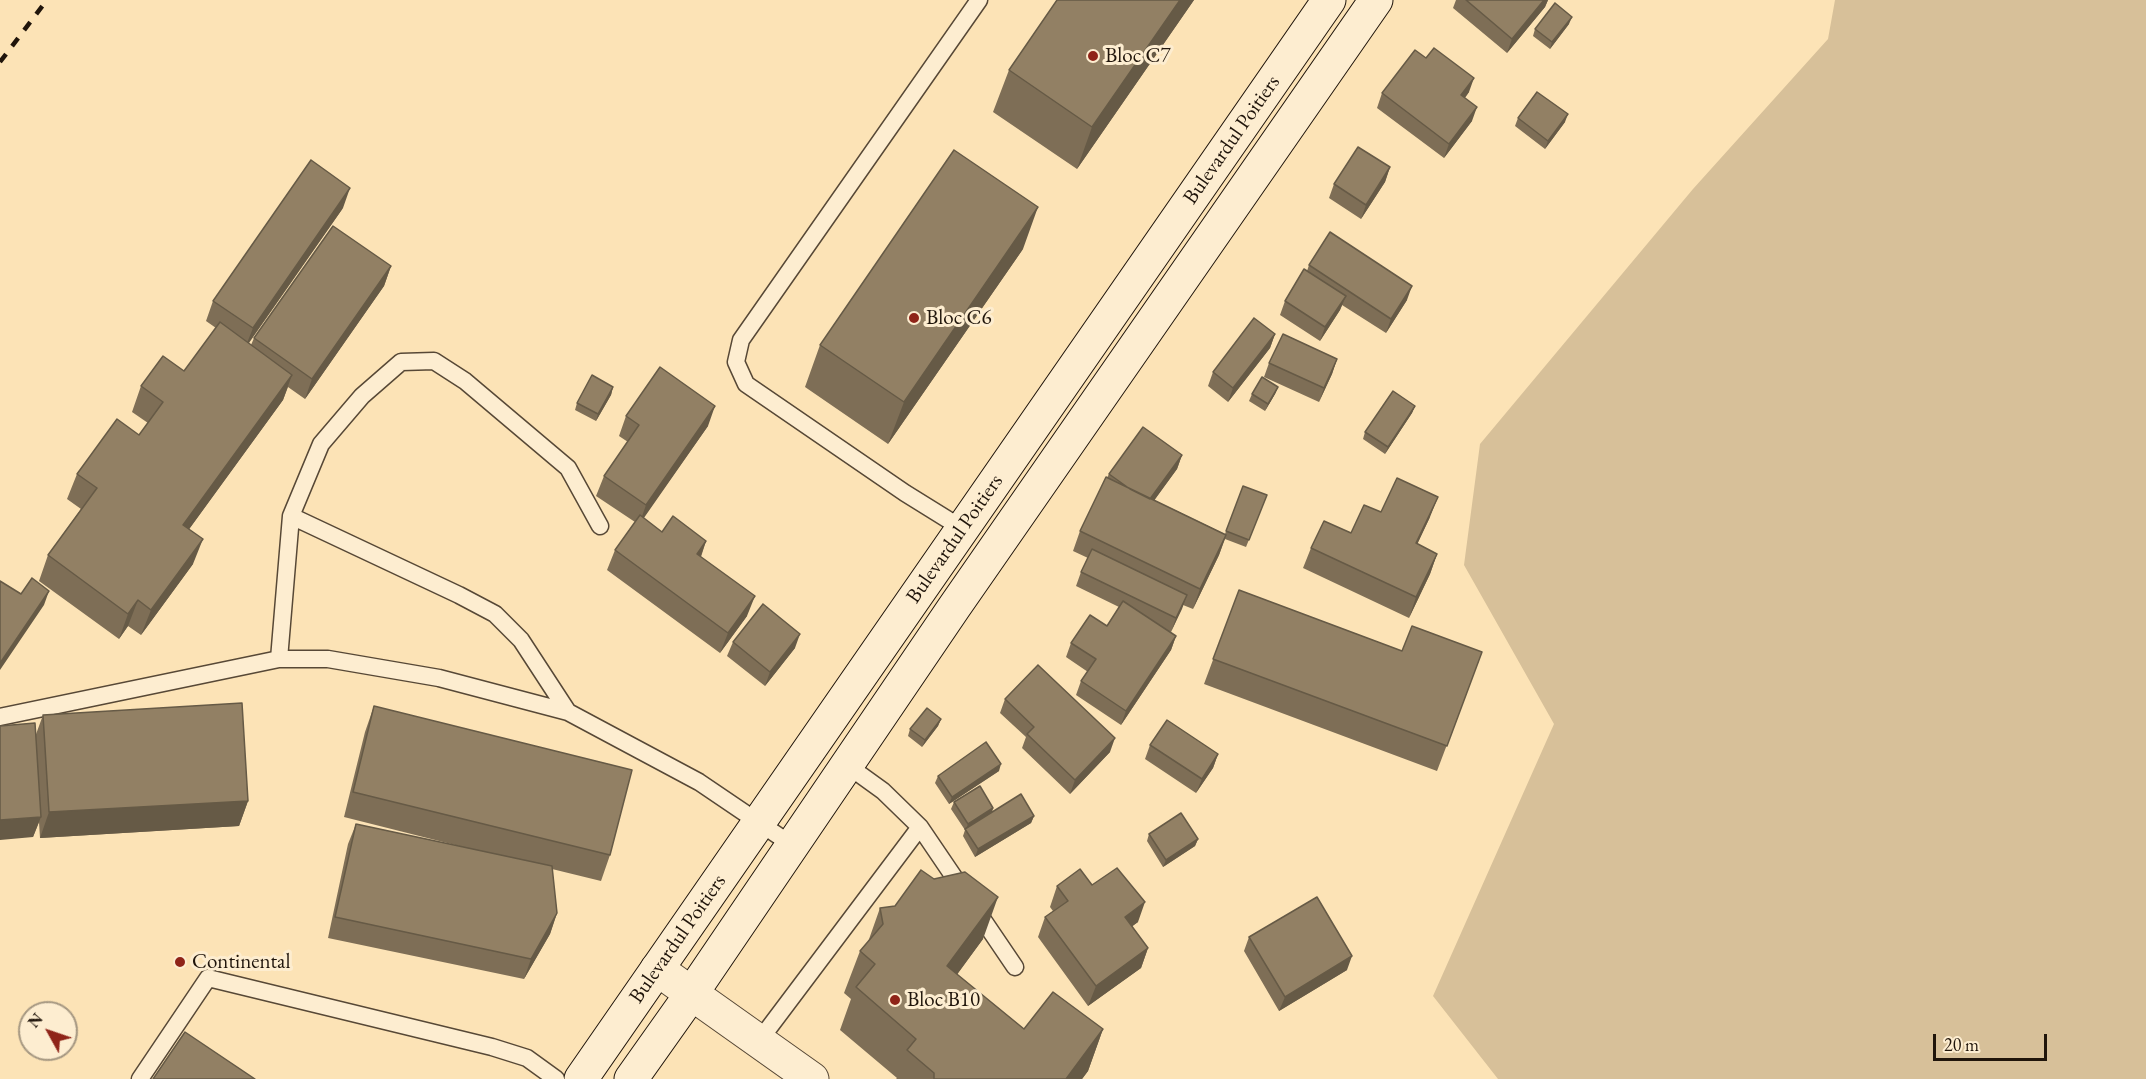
<!DOCTYPE html>
<html>
<head>
<meta charset="utf-8">
<style>
	body { margin:0 }
	#map { position:relative; width:2146px; height:1079px; overflow:hidden; background:#fce3b6; font-family:"EB Garamond",serif }
	canvas { display:block }
	.north { position:absolute; left:18px; top:1001px; width:60px; height:60px; box-sizing:border-box; background:#fdedd0; border:2px solid #a59781; border-radius:50%; rotate:310deg; font-size:16px; font-weight:700; line-height:24px; text-align:center; color:#20150b }
	.north::after { content:''; display:block; margin:auto; width:21px; height:27px; background:#8f2418; clip-path:polygon(50% 0,100% 100%,50% 72%,0 100%) }
	.scale { position:absolute; left:1933px; top:1034px; width:114px; height:27px; box-sizing:border-box; border:3px solid #20150b; border-top:0; padding-left:8px; font-size:18px; line-height:21px; white-space:nowrap; color:#20150b; -webkit-text-stroke:4px #fdedd0; paint-order:stroke }
</style>
</head>
<body>
<div id="map">
<canvas width="2146" height="1079"></canvas>
<div class="north">N</div>
<div class="scale">20 m</div>
</div>
<script>
const c = document.querySelector('canvas').getContext('2d');
c.lineJoin = 'round';
function fillPath(path, color) { c.fillStyle = color; c.fill(path, 'evenodd'); }
const poly = rows => new Path2D(rows.map(r => 'M' + r).join(''));
function strokePath(path, color, width, dash) { c.strokeStyle = color; c.lineWidth = width; c.lineCap = dash ? 'butt' : 'round'; c.setLineDash(dash || []); c.stroke(path); }
function label(font, color, halo, rows, align = 'center') {
  c.font = font + ' "EB Garamond",serif'; c.lineWidth = 6; c.setLineDash([]); c.textBaseline = 'middle'; c.strokeStyle = halo; c.fillStyle = color; for (const [text, x, y, turn = 0] of rows) {
    c.save(); c.translate(x, y); c.rotate((+turn || 0) * Math.PI / 180); c.textAlign = isNaN(turn) ? turn : align; if (halo) c.strokeText(text, 0, 0); c.fillText(text, 0, 0); c.restore();
  }
}
fillPath(poly([
	[1835,0,2146,0,2146,1079,1498,1079,1433,996,1554,724,1464,565,1480,444,1693,189,1828,39]
]), '#d7c099');
const service = poly([
	[291,516,459,595,495,614,521,640,568,712],
	[963,529,905,493,746,384,736,362,741,340,979,0],
	[279,659,291,516,321,444,362,396,401,362,434,361,465,381,568,468,600,526],
	[0,717,279,659,328,659,439,678,568,712,699,782,792,845],
	[847,765,883,791,920,827,1015,967],
	[759,1041,920,827],
	[140,1079,208,978,492,1047,527,1058,556,1079]
]);
const minor = poly([
	[657,969,812,1079]
]);
const secondary = poly([
	[581,1079,1329,0],
	[631,1079,692,993,955,606,1376,0]
]);
strokePath(service, '#574836', 19);
strokePath(minor, '#574836', 35);
strokePath(secondary, '#20150b', 35);
strokePath(service, '#fdedd0', 16);
strokePath(minor, '#fdedd0', 33);
strokePath(secondary, '#fdedd0', 33);
strokePath(poly([
	[0,62,47,0]
]), '#20150b', 4.5, [10, 10]);
fillPath(poly([
	[1057,0,1194,0,1077,169,993,112,1009,70],
	[1456,0,1548,0,1545,7,1507,53,1453,8],
	[1569,24,1550,49,1533,36,1535,29],
	[1469,92,1465,98,1472,121,1444,158,1377,108,1382,93],
	[1518,118,1565,122,1545,149,1515,126],
	[1390,167,1385,182,1361,219,1329,198,1334,184],
	[343,208,249,343,251,345,254,338,391,266,384,286,305,399,288,387,283,400,189,529,193,564,141,635,128,626,119,639,39,581,48,555,81,509,67,499,77,474,139,435,148,423,132,412,141,386,184,371,216,328,206,321,213,301],
	[1023,249,888,444,805,387,820,345],
	[1309,265,1407,300,1386,333,1342,305,1340,310,1320,341,1280,315,1285,301,1307,271],
	[1275,334,1270,348,1228,402,1208,386,1213,372],
	[1337,359,1332,374,1319,402,1264,377,1269,363],
	[613,387,611,395,596,421,575,410,577,403],
	[1278,387,1275,394,1265,411,1249,401,1252,394],
	[1415,406,1412,413,1385,454,1363,439,1365,432],
	[626,416,708,426,643,518,662,532,706,541,701,557,747,616,720,653,607,570,615,550,635,522,596,496,604,476,628,442,619,436],
	[1182,455,1177,469,1154,500,1225,534,1243,486,1267,495,1246,547,1225,539,1219,555,1193,609,1183,605,1171,632,1167,631,1176,636,1171,650,1121,725,1076,695,1081,681,1088,672,1066,657,1071,643,1107,626,1119,607,1076,586,1081,572,1088,558,1073,551,1080,531,1109,474],
	[1430,517,1417,544,1437,554,1430,574,1409,618,1303,568,1311,548,1351,533],
	[1239,590,1402,651,1482,652,1437,771,1204,684],
	[733,642,795,648,765,686,727,656],
	[1005,699,1110,752,1070,794,1022,748,1026,737,1000,713],
	[374,706,610,855,601,881,552,869,557,913,550,934,524,979,328,938,348,844,356,824,467,848,344,817,365,732],
	[43,715,248,801,239,826,40,838,39,822,33,837,35,737],
	[941,719,938,726,922,747,908,736,910,729],
	[1150,745,1218,754,1213,768,1196,793,1145,759],
	[999,771,949,804,935,783,938,776],
	[954,802,993,808,992,812,1034,816,1031,823,975,857,963,836,965,830,951,809],
	[1149,834,1198,839,1195,846,1163,867,1147,841],
	[1092,885,1138,922,1132,926,1148,948,1141,968,1088,1006,1038,937,1045,917,1053,911,1050,907,1057,886],
	[880,908,983,939,957,974,1024,1029,1103,1029,1088,1071,1082,1079,896,1079,897,1078,840,1030,851,999,844,993,860,951,868,942],
	[1249,937,1347,970,1279,1011,1244,951]
]), '#7e6e56');
fillPath(poly([
	[1180,0,1194,0,1077,169,1092,127],
	[1544,0,1548,0,1545,7,1507,53,1512,39],
	[1572,17,1569,24,1550,49,1552,42],
	[1474,78,1469,92,1456,109,1461,95],
	[1477,107,1472,121,1444,158,1449,144],
	[1568,114,1565,122,1545,149,1548,141],
	[1390,167,1385,182,1361,219,1366,205],
	[350,188,343,208,245,348,253,328],
	[1038,207,1023,249,888,444,904,402],
	[391,266,384,286,305,399,312,379],
	[1412,286,1407,300,1386,333,1391,319],
	[1346,296,1340,310,1320,341,1325,327],
	[1275,334,1270,348,1228,402,1233,388],
	[1337,359,1332,374,1319,402,1324,388],
	[292,375,283,400,174,550,183,525],
	[613,387,611,395,596,421,598,414],
	[1278,387,1275,394,1265,411,1268,404],
	[715,406,708,426,639,525,646,505],
	[1415,406,1412,413,1385,454,1388,447],
	[1182,455,1177,469,1143,516,1148,502],
	[1438,497,1430,517,1408,564,1416,543],
	[1226,535,1219,555,1193,609,1200,589],
	[203,539,193,564,141,635,151,610],
	[706,541,699,561,697,554],
	[1437,554,1430,574,1409,618,1416,597],
	[49,591,44,605,0,670,0,663],
	[1187,595,1182,609,1171,632,1176,618],
	[755,596,747,616,720,653,728,633],
	[138,600,128,626,119,639,128,614],
	[800,634,795,648,765,686,770,672],
	[1176,636,1171,650,1121,725,1126,711],
	[941,719,938,726,922,747,925,740],
	[1115,738,1110,752,1070,794,1075,780],
	[1218,754,1213,768,1196,793,1202,779],
	[1001,764,999,771,949,804,952,797],
	[248,801,239,826,40,838,49,812],
	[993,808,991,815,966,829,968,824],
	[1034,816,1031,823,975,857,978,849],
	[41,817,33,837,0,840,0,820],
	[1198,839,1195,846,1163,867,1166,860],
	[998,897,983,939,932,1009,947,966],
	[1145,902,1138,922,1118,937,1125,917],
	[557,913,550,934,524,979,531,959],
	[1148,948,1141,968,1088,1006,1096,986],
	[1352,956,1347,970,1279,1011,1285,997],
	[1103,1029,1088,1071,1082,1079,1066,1079]
]), '#665a46');
const building = poly([
	[1057,0,1180,0,1092,127,1009,70,1057,0],
	[1466,0,1544,0,1512,39,1466,0],
	[1555,3,1572,17,1552,42,1535,29,1555,3],
	[1434,48,1474,78,1461,95,1477,107,1449,144,1382,93,1415,50,1426,58,1434,48],
	[1537,92,1568,114,1548,141,1518,118,1537,92],
	[1358,147,1390,167,1366,205,1334,184,1358,147],
	[954,150,1038,207,904,402,820,345,954,150],
	[311,160,350,188,253,328,213,301,311,160],
	[333,226,391,266,312,379,254,338,333,226],
	[1330,232,1412,286,1391,319,1309,265,1330,232],
	[1304,269,1346,296,1325,327,1285,301,1304,269],
	[1254,318,1275,334,1233,388,1213,372,1254,318],
	[220,322,292,375,183,525,203,539,151,610,138,600,128,614,48,555,97,488,77,474,117,419,139,435,163,402,141,386,163,356,184,371,220,322],
	[1283,334,1337,359,1324,388,1269,363,1283,334],
	[660,367,715,406,646,505,604,476,639,425,626,416,660,367],
	[592,375,613,387,598,414,577,403,592,375],
	[1262,377,1278,387,1268,404,1252,394,1262,377],
	[1393,391,1415,406,1388,447,1365,432,1393,391],
	[1143,427,1182,455,1150,499,1130,489,1109,474,1143,427],
	[1106,477,1226,535,1200,589,1080,531,1106,477],
	[1397,478,1438,497,1416,543,1437,554,1416,597,1311,548,1324,521,1351,533,1364,505,1381,512,1397,478],
	[1243,486,1267,495,1249,540,1226,531,1243,486],
	[640,515,662,532,673,516,706,541,697,554,755,596,728,633,615,550,640,515],
	[1092,549,1187,595,1176,618,1081,572,1092,549],
	[32,578,49,591,0,663,0,581,21,594,32,578],
	[1239,590,1402,651,1412,626,1482,652,1447,746,1213,659,1239,590],
	[1123,601,1176,636,1126,711,1081,681,1096,659,1071,643,1090,615,1107,626,1123,601],
	[763,604,800,634,770,672,733,642,763,604],
	[1038,665,1115,738,1075,780,1027,734,1034,727,1005,699,1038,665],
	[242,703,248,801,49,812,43,715,242,703],
	[374,706,632,770,610,855,353,792,374,706],
	[927,708,941,719,925,740,910,729,927,708],
	[1167,720,1218,754,1202,779,1150,745,1167,720],
	[35,723,41,817,0,820,0,726,35,723],
	[986,742,1001,764,952,797,938,776,986,742],
	[980,786,993,808,968,824,954,802,980,786],
	[1021,794,1034,816,978,849,965,829,1021,794],
	[1181,813,1198,839,1166,860,1149,834,1181,813],
	[356,824,552,866,557,913,531,959,335,917,356,824],
	[1117,868,1145,902,1125,917,1148,948,1096,986,1045,917,1068,901,1057,886,1080,869,1092,885,1117,868],
	[921,870,934,879,965,872,998,897,947,966,1024,1029,1053,992,1103,1029,1066,1079,934,1079,934,1073,907,1050,916,1039,856,987,875,964,860,951,883,924,880,908,895,906,921,870],
	[1317,897,1352,956,1285,997,1249,937,1317,897],
	[185,1032,255,1079,153,1079,185,1032]
]);
fillPath(building, '#928064');
strokePath(building, '#665a46', 1.5);
for (const [x, y, r, color] of [
	[1093,56,6,"#8f2418"],
	[914,318,6,"#8f2418"],
	[180,962,6,"#8f2418"],
	[895,1000,6,"#8f2418"]
]) { const dot = new Path2D(); dot.arc(x, y, r, 0, 2 * Math.PI); c.fillStyle = color; c.fill(dot); strokePath(dot, '#fdedd0', 2); }
label('21px', '#20150b', '#fdedd0', [
	["Bloc C7",1105,56],
	["Bloc C6",926,318],
	["Continental",192,962],
	["Bloc B10",907,1000]
], 'left');
label('21px', '#20150b', '#fdedd0', [
	["Bulevardul Poitiers",1232,140,-55],
	["Bulevardul Poitiers",955,539,-55],
	["Bulevardul Poitiers",678,939,-55]
]);
</script>
</body>
</html>
